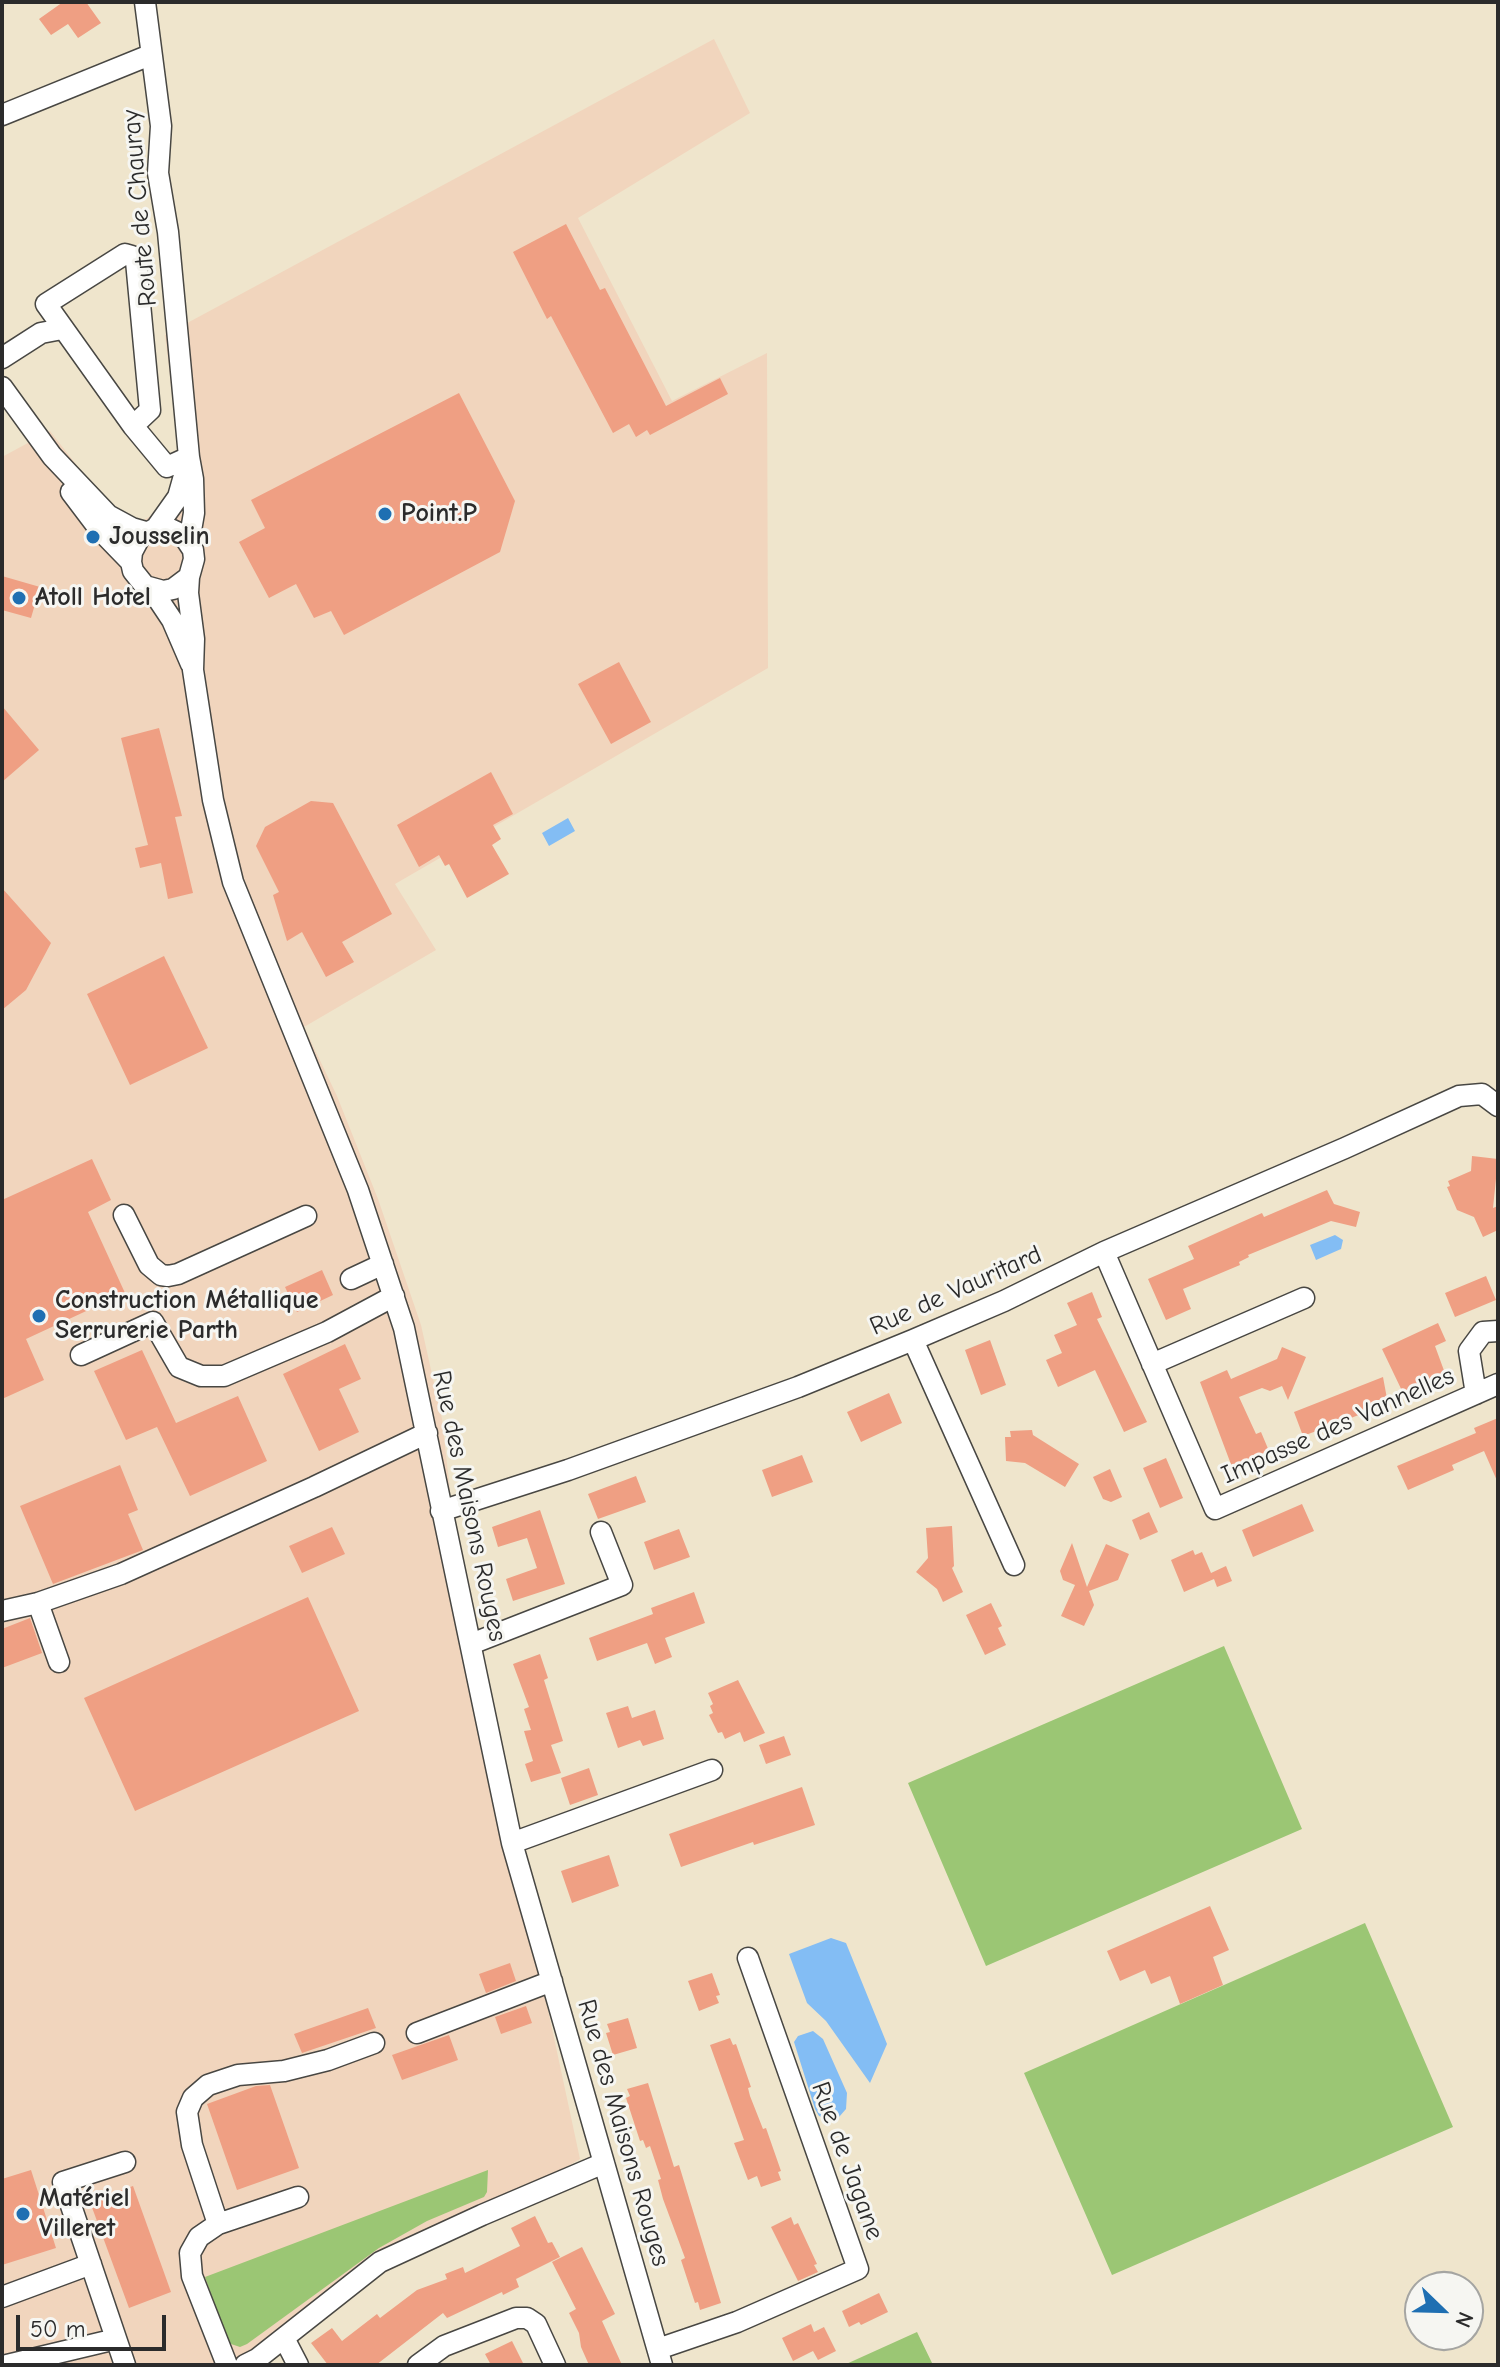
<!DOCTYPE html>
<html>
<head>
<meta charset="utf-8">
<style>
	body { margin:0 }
	#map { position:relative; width:1500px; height:2367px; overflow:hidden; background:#efe5cc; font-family:"Comic Neue",sans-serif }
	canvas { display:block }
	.frame { position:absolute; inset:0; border:4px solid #2b2b2b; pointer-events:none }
	.north { position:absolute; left:1404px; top:2271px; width:80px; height:80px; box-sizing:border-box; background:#f6f6f2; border:2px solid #a5a5a2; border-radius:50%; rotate:113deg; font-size:22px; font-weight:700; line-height:32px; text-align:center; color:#2b2b2b }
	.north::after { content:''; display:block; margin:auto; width:28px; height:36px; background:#1f6fb2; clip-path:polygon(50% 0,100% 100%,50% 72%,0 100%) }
	.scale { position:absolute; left:16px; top:2315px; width:150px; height:36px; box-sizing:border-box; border:4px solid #2b2b2b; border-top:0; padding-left:10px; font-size:24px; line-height:28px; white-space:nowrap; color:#2b2b2b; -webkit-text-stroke:6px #f6f6f2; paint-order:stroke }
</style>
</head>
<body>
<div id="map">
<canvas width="1500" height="2367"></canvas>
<div class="frame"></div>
<div class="north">N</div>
<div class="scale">50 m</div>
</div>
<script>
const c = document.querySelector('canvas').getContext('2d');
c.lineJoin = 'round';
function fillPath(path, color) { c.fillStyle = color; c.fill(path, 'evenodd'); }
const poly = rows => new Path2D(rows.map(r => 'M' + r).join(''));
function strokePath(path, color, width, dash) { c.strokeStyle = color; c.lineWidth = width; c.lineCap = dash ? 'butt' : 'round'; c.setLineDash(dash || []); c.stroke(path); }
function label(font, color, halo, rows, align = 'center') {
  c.font = font + ' "Comic Neue",sans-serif'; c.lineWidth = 6; c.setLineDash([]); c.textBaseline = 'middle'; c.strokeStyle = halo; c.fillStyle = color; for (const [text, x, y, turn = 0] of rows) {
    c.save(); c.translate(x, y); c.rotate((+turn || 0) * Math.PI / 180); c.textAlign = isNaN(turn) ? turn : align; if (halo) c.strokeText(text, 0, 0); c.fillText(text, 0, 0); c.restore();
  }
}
fillPath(poly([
	[714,39,750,113,578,218,672,401,767,353,768,668,395,884,436,950,304,1027,337,1096,378,1199,421,1325,442,1419,450,1490,441,1511,580,2159,226,2365,2,2365,2,457,50,431,114,513,142,521,161,510,178,476,178,441,165,335]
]), '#f1d5bd');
fillPath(poly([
	[1224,1646,1302,1829,986,1966,908,1783],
	[1365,1923,1453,2127,1112,2275,1024,2073],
	[488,2170,487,2192,484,2197,427,2221,379,2248,247,2344,240,2347,228,2343,205,2277],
	[917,2332,933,2365,844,2365]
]), '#9bc674');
fillPath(poly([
	[568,818,575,831,549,846,542,833],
	[1335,1235,1343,1240,1341,1249,1316,1260,1310,1245],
	[831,1938,846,1943,887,2044,870,2083,826,2021,807,2003,789,1954],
	[813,2031,823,2039,847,2093,846,2109,839,2117,829,2120,819,2116,815,2109,794,2042,798,2036]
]), '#83bdf4');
fillPath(poly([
	[63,2,86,2,101,23,78,38,68,24,51,35,39,19],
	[566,224,600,290,605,288,666,406,720,378,728,394,650,435,647,430,636,437,629,424,613,433,551,316,547,319,513,252],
	[459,393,515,501,500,552,344,635,331,611,314,618,296,584,269,598,239,542,265,528,251,500],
	[2,576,40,587,31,618,2,610],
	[619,662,651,722,611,744,578,684],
	[2,706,39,750,2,782],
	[159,728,182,816,175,817,193,893,168,899,161,863,140,868,135,848,148,845,121,738],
	[491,772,513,814,493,825,501,839,492,845,509,874,467,898,449,864,445,866,439,855,419,867,397,825],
	[311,801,333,803,392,914,342,942,354,962,326,977,302,932,287,941,273,895,279,892,256,846,265,827],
	[2,888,51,943,26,990,2,1010],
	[164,956,208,1048,130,1085,87,994],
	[1472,1156,1498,1159,1493,1208,1498,1206,1498,1230,1483,1237,1474,1217,1457,1210,1447,1187,1450,1186,1448,1181,1471,1171],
	[92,1159,111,1200,88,1212,125,1293,26,1339,44,1380,2,1399,2,1200],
	[1327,1190,1334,1204,1360,1212,1356,1227,1331,1221,1248,1255,1249,1257,1239,1262,1240,1265,1183,1289,1191,1309,1166,1320,1148,1279,1194,1259,1188,1246,1262,1213,1264,1217],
	[322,1270,333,1295,297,1312,285,1287],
	[1486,1276,1496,1300,1455,1317,1445,1293],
	[1092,1292,1102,1317,1097,1319,1147,1422,1124,1432,1095,1370,1058,1387,1046,1360,1062,1353,1054,1335,1077,1325,1067,1303],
	[1438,1323,1446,1341,1435,1346,1446,1376,1404,1395,1382,1349],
	[990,1340,1006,1385,981,1395,965,1350],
	[345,1344,361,1379,339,1389,359,1432,319,1451,283,1374],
	[1282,1347,1306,1357,1288,1400,1282,1386,1270,1391,1262,1388,1239,1397,1256,1434,1261,1432,1269,1451,1232,1467,1200,1382,1227,1370,1231,1379,1277,1359],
	[142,1350,176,1423,238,1396,267,1461,190,1496,157,1427,126,1440,94,1371],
	[1383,1377,1388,1404,1303,1436,1294,1412],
	[889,1393,902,1423,861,1442,847,1412],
	[1498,1418,1498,1483,1484,1451,1452,1465,1454,1470,1408,1490,1397,1466,1476,1433,1474,1428],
	[1032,1430,1033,1435,1079,1464,1065,1487,1025,1463,1006,1461,1005,1437,1011,1437,1010,1431],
	[802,1455,813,1482,772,1497,762,1470],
	[1166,1458,1183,1498,1160,1508,1143,1468],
	[120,1465,138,1510,128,1514,143,1550,53,1584,20,1506],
	[1110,1469,1122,1497,1111,1502,1103,1499,1093,1477],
	[636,1476,646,1502,598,1519,588,1494],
	[1302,1504,1314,1531,1253,1557,1242,1530],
	[540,1510,565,1584,513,1601,506,1579,537,1568,527,1538,498,1547,492,1527],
	[1149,1512,1158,1532,1140,1540,1132,1520],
	[952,1526,954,1566,952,1568,963,1592,943,1602,937,1589,916,1572,928,1558,926,1528],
	[332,1527,345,1554,302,1573,289,1546],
	[679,1529,690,1557,654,1570,644,1542],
	[1072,1543,1087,1587,1106,1544,1129,1554,1118,1580,1089,1591,1094,1605,1084,1626,1061,1616,1075,1585,1063,1580,1060,1571],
	[1193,1550,1195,1555,1202,1552,1211,1573,1226,1566,1232,1581,1217,1587,1214,1579,1184,1592,1171,1560],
	[694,1592,705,1623,665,1638,672,1657,655,1664,647,1643,597,1661,589,1638,653,1614,651,1608],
	[308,1597,359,1711,135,1811,84,1698],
	[991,1603,1002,1626,998,1628,1006,1645,985,1655,966,1615],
	[30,1618,42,1653,2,1668,2,1629],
	[540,1654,548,1678,544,1680,563,1741,551,1745,561,1773,531,1782,525,1764,533,1761,524,1731,531,1730,524,1709,529,1707,513,1664],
	[738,1680,765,1733,744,1742,740,1732,725,1739,722,1732,718,1733,709,1715,713,1713,710,1706,713,1704,708,1693],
	[628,1706,632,1718,655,1710,664,1739,643,1746,640,1740,618,1748,606,1713],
	[784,1736,791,1755,766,1764,759,1745],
	[589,1768,598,1795,570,1805,561,1778],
	[802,1787,815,1825,754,1845,753,1842,681,1867,669,1834],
	[609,1855,619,1886,572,1903,561,1871],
	[1210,1906,1229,1950,1213,1957,1223,1985,1180,2004,1170,1976,1151,1984,1145,1970,1120,1981,1107,1951],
	[510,1963,516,1981,486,1993,479,1974],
	[712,1973,720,1995,716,1996,719,2003,699,2011,688,1981],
	[526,2006,532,2023,501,2034,495,2017],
	[368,2008,376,2028,302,2053,294,2034],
	[628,2018,637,2048,613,2055,606,2033,610,2032,607,2024],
	[449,2035,458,2060,402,2080,392,2055],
	[730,2038,733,2045,736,2044,751,2087,748,2088,750,2096,763,2129,766,2128,781,2171,778,2172,781,2180,761,2187,757,2176,748,2180,734,2143,744,2140,710,2045],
	[648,2083,674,2167,679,2165,721,2303,700,2310,698,2302,695,2303,681,2260,685,2258,663,2199,658,2180,661,2179,650,2146,646,2148,643,2140,640,2141,626,2098,630,2096,627,2089],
	[270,2085,299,2168,237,2190,207,2104,256,2086],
	[31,2170,56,2248,2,2265,2,2179],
	[133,2186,171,2292,129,2308,90,2202],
	[535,2216,548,2243,552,2242,560,2257,516,2279,519,2287,503,2295,502,2292,447,2318,443,2313,376,2365,328,2365,311,2343,332,2328,342,2341,377,2314,380,2318,417,2290,447,2279,445,2274,463,2267,465,2273,520,2246,511,2228],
	[791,2217,794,2225,798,2223,817,2264,814,2265,818,2272,798,2281,771,2227],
	[582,2247,615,2314,602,2321,622,2365,589,2365,581,2347,579,2333,569,2313,576,2309,552,2262],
	[879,2293,888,2312,861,2325,859,2322,849,2327,842,2311],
	[811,2324,814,2332,824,2327,836,2351,818,2360,813,2351,793,2361,782,2338],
	[512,2341,524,2365,491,2365,485,2354]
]), '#ef9f83');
const minor = poly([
	[145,2,161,126,158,173,168,232,189,457,193,479,194,513,189,542],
	[2,115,150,55],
	[2,358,41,333,62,329],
	[2,387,52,456,108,515,132,528,146,532],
	[133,426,150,410,136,261,132,256,125,254,46,304,133,426,167,467,189,457],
	[71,492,99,529,131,562],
	[156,528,178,497,187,465],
	[189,577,173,589,163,591,145,586,133,571,131,562,132,552,140,537,156,528,166,527,183,535,193,550,194,559,189,577,188,593,194,639,193,670,213,800,233,882,358,1190,404,1328,512,1843,662,2365],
	[152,590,172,620,191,664],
	[124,1215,149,1265,161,1275,168,1276,178,1274,306,1216],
	[1104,1252,1215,1509,1498,1384],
	[351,1279,383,1264],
	[913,1340,1014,1565],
	[81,1355,153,1322,179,1367,201,1376,224,1376,327,1332,394,1296],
	[1152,1364,1304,1298],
	[1476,1394,1469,1351,1483,1332,1498,1331],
	[441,1511,568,1470,798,1387,913,1340,1004,1301,1104,1252,1345,1148,1459,1096,1482,1094,1498,1106],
	[38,1603,59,1662],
	[2,1611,38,1603,121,1574,314,1487,427,1433],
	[471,1644,622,1585,601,1532],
	[512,1843,712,1770],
	[417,2033,552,1981],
	[218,2224,192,2145,187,2112,193,2098,208,2085,238,2075,284,2071,328,2060,374,2043],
	[2,2297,91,2264],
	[284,2338,298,2365],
	[658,2349,737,2322,858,2269,748,1958],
	[7,2365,116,2339],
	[125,2365,63,2182,125,2162],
	[227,2365,192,2276,190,2253,199,2237,218,2224,298,2197],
	[245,2365,257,2359,380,2262,482,2215,604,2163],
	[418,2365,444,2346,516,2318,527,2318,536,2324,555,2365]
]);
strokePath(minor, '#484743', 23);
strokePath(minor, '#fff', 20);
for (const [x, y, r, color] of [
	[385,514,8,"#1f6fb2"],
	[93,537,8,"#1f6fb2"],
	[19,598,8,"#1f6fb2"],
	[39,1316,8,"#1f6fb2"],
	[23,2214,8,"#1f6fb2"]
]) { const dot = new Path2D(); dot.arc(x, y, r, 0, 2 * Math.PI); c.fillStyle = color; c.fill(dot); strokePath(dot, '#f6f6f2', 3); }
label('26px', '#2b2b2b', '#f6f6f2', [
	["Route de Chauray",140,208,-95],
	["Rue de Vauritard",956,1291,-24],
	["Impasse des Vannelles",1338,1426,-24],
	["Rue des Maisons Rouges",469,1506,78],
	["Rue des Maisons Rouges",623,2133,74],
	["Rue de Jagane",847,2161,70]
]);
label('bold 26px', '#2b2b2b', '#f6f6f2', [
	["Point.P",401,514],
	["Jousselin",109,537],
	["Atoll Hotel",35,598],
	["Construction Métallique",55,1301],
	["Serrurerie Parth",55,1331],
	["Matériel",39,2199],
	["Villeret",39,2229]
], 'left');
</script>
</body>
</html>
